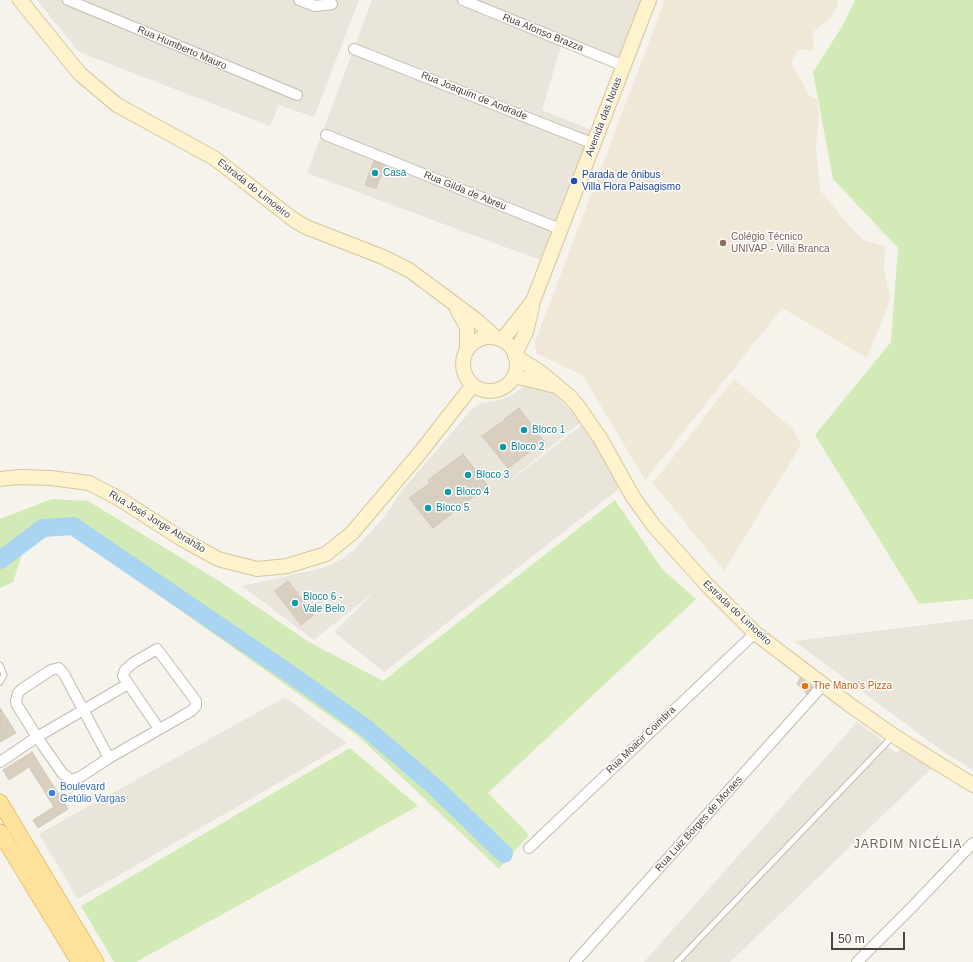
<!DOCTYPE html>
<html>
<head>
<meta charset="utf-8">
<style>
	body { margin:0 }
	#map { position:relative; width:973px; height:962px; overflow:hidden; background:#f6f3ec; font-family:Arial,sans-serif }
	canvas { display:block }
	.scale { position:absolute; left:831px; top:932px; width:74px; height:18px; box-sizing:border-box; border:2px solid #4b4439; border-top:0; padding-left:5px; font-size:12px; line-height:14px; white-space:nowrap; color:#4b4439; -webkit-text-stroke:3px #fff; paint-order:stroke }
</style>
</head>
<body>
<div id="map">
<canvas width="973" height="962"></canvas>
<div class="scale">50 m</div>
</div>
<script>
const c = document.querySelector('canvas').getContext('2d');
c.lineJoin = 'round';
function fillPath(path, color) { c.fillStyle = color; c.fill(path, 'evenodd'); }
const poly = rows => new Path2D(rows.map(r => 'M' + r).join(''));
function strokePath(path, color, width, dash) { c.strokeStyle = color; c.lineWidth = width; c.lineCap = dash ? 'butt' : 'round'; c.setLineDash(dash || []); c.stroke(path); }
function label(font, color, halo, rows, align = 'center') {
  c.font = font + ' Arial,sans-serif'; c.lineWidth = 3; c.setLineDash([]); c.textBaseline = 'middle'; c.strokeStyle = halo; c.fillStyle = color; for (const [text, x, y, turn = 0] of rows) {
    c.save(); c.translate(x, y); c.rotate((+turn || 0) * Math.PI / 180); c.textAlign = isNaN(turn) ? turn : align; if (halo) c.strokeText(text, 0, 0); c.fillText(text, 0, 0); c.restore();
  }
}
fillPath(poly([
	[37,0,359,0,314,117,279,105,270,126,79,52],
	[372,0,643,0,620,64,562,43,542,110,594,131,540,260,307,173],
	[526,385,552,391,581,422,492,495,583,424,591,433,620,488,384,672,334,632,375,591,314,640,242,586,323,568,342,559,355,549,385,516,404,488,472,409,481,403,496,401,511,396],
	[973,619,973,770,941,750,794,641],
	[285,697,347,743,78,899,39,834],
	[857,722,878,737,895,753,902,749,932,768,730,962,644,962]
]), '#eae5da');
fillPath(poly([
	[665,0,837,0,838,5,832,17,813,32,814,50,798,50,791,62,809,95,817,100,819,114,816,146,820,190,852,229,863,240,885,246,884,268,890,300,867,358,782,308,645,480,583,376,536,353,535,342],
	[734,379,793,429,801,445,724,571,653,483]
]), '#efe8d6');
fillPath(poly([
	[855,0,973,0,973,599,919,604,815,435,891,342,898,248,833,179,813,72,843,25],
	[52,499,88,501,219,581,309,642,383,681,615,500,662,569,696,599,488,793,529,835,499,869,358,736,61,526,46,519,29,533,13,582,0,588,0,519],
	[350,748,418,806,136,962,114,962,81,906]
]), '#d2eab5');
strokePath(poly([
	[0,560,43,528,73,526,299,680,366,728,437,789,504,854]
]), '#a9d4f2', 18);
const building = poly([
	[374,161,385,166,376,188,365,185,374,161],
	[519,408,544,441,508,468,482,436,505,420,504,419,519,408],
	[463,454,488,486,433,528,409,498,430,483,428,480,463,454],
	[288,581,314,615,301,625,275,591,288,581],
	[800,678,812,687,807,694,797,684,800,678],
	[0,708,16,733,0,742,0,708],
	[32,752,68,809,38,828,33,820,54,807,29,767,9,780,3,770,32,752]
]);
fillPath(building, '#d8cfc1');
strokePath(building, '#d3c7b4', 1);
const service = poly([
	[0,665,4,675,0,682],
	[677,962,893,736]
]);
const minor = poly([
	[68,0,297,95],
	[299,0,315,6,332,4],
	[463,0,624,66],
	[354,49,594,144],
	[326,135,560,229],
	[128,684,37,737,62,773,71,780,80,777,109,758,172,722,191,711,196,706,196,701,157,649,133,663,125,670,123,676,159,729],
	[0,762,37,737,17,705,16,701,18,693,22,689,51,670,59,668,64,674,109,758],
	[529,848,755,633],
	[575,962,823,685],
	[857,962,915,904,973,843]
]);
const secondary = poly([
	[20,0,80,74,117,105,214,158,294,220,306,227,383,257,409,270,475,319,495,337],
	[457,309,467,327,467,349],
	'463 364a27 27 0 1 1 54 0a27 27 0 1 1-54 0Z',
	[502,340,533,301,649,0],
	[515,354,526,332,532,307],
	[515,356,540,372,569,396,577,405,600,438,633,497,654,526,707,585,755,633,850,705,894,736,973,785],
	[514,376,556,386],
	[0,479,20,477,51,478,89,483,118,498,182,539,218,559,257,569,287,566,326,554,352,533,419,454,473,385]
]);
const primary = poly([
	[0,802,96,962],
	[0,832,79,962]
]);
strokePath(service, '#c2bbae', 7);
strokePath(minor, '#c2bbae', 12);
strokePath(secondary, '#d6c79b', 16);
strokePath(primary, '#e6c16a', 17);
strokePath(service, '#fff', 5);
strokePath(minor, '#fff', 10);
strokePath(secondary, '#fff3cd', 14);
strokePath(primary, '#ffe39c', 15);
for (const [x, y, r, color] of [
	[375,173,4,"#0f9aa8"],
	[574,181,4,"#1a4fb4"],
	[723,243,4,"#8d6e63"],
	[524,430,4,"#0f9aa8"],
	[503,447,4,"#0f9aa8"],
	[468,475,4,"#0f9aa8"],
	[448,492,4,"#0f9aa8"],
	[428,508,4,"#0f9aa8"],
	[295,603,4,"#0f9aa8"],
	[805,686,4,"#e8710a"],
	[52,793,4,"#3f7fe0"]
]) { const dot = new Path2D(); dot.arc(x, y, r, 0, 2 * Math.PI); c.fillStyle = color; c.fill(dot); strokePath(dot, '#fff', 1.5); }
label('10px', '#4b4439', '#fff', [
	["Rua Afonso Brazza",543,33,22],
	["Rua Humberto Mauro",182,48,23],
	["Rua Joaquim de Andrade",474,96,22],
	["Avenida das Notas",604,117,-69],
	["Estrada do Limoeiro",254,189,38],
	["Rua Gilda de Abreu",465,191,22],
	["Rua José Jorge Abrahão",157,522,31],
	["Estrada do Limoeiro",737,613,43],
	["Rua Moacir Coimbra",641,740,-44],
	["Rua Luiz Borges de Moraes",699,824,-48]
]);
label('10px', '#0d838f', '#fff', [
	["Casa",383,173],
	["Bloco 1",532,430],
	["Bloco 2",511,447],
	["Bloco 3",476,475],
	["Bloco 4",456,492],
	["Bloco 5",436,508],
	["Bloco 6 -",303,597],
	["Vale Belo",303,609]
], 'left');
label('10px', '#164399', '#fff', [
	["Parada de ônibus",582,175],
	["Villa Flora Paisagismo",582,187]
], 'left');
label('10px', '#785e54', '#fff', [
	["Colégio Técnico",731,237],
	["UNIVAP - Villa Branca",731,249]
], 'left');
label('10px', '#c56008', '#fff', [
	["The Mano's Pizza",813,686]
], 'left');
label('10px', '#366cbe', '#fff', [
	["Boulevard",60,787],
	["Getúlio Vargas",60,799]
], 'left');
c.letterSpacing = '1px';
label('12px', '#6e6250', '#fff', [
	["JARDIM NICÉLIA",908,845]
]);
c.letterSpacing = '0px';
</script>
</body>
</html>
